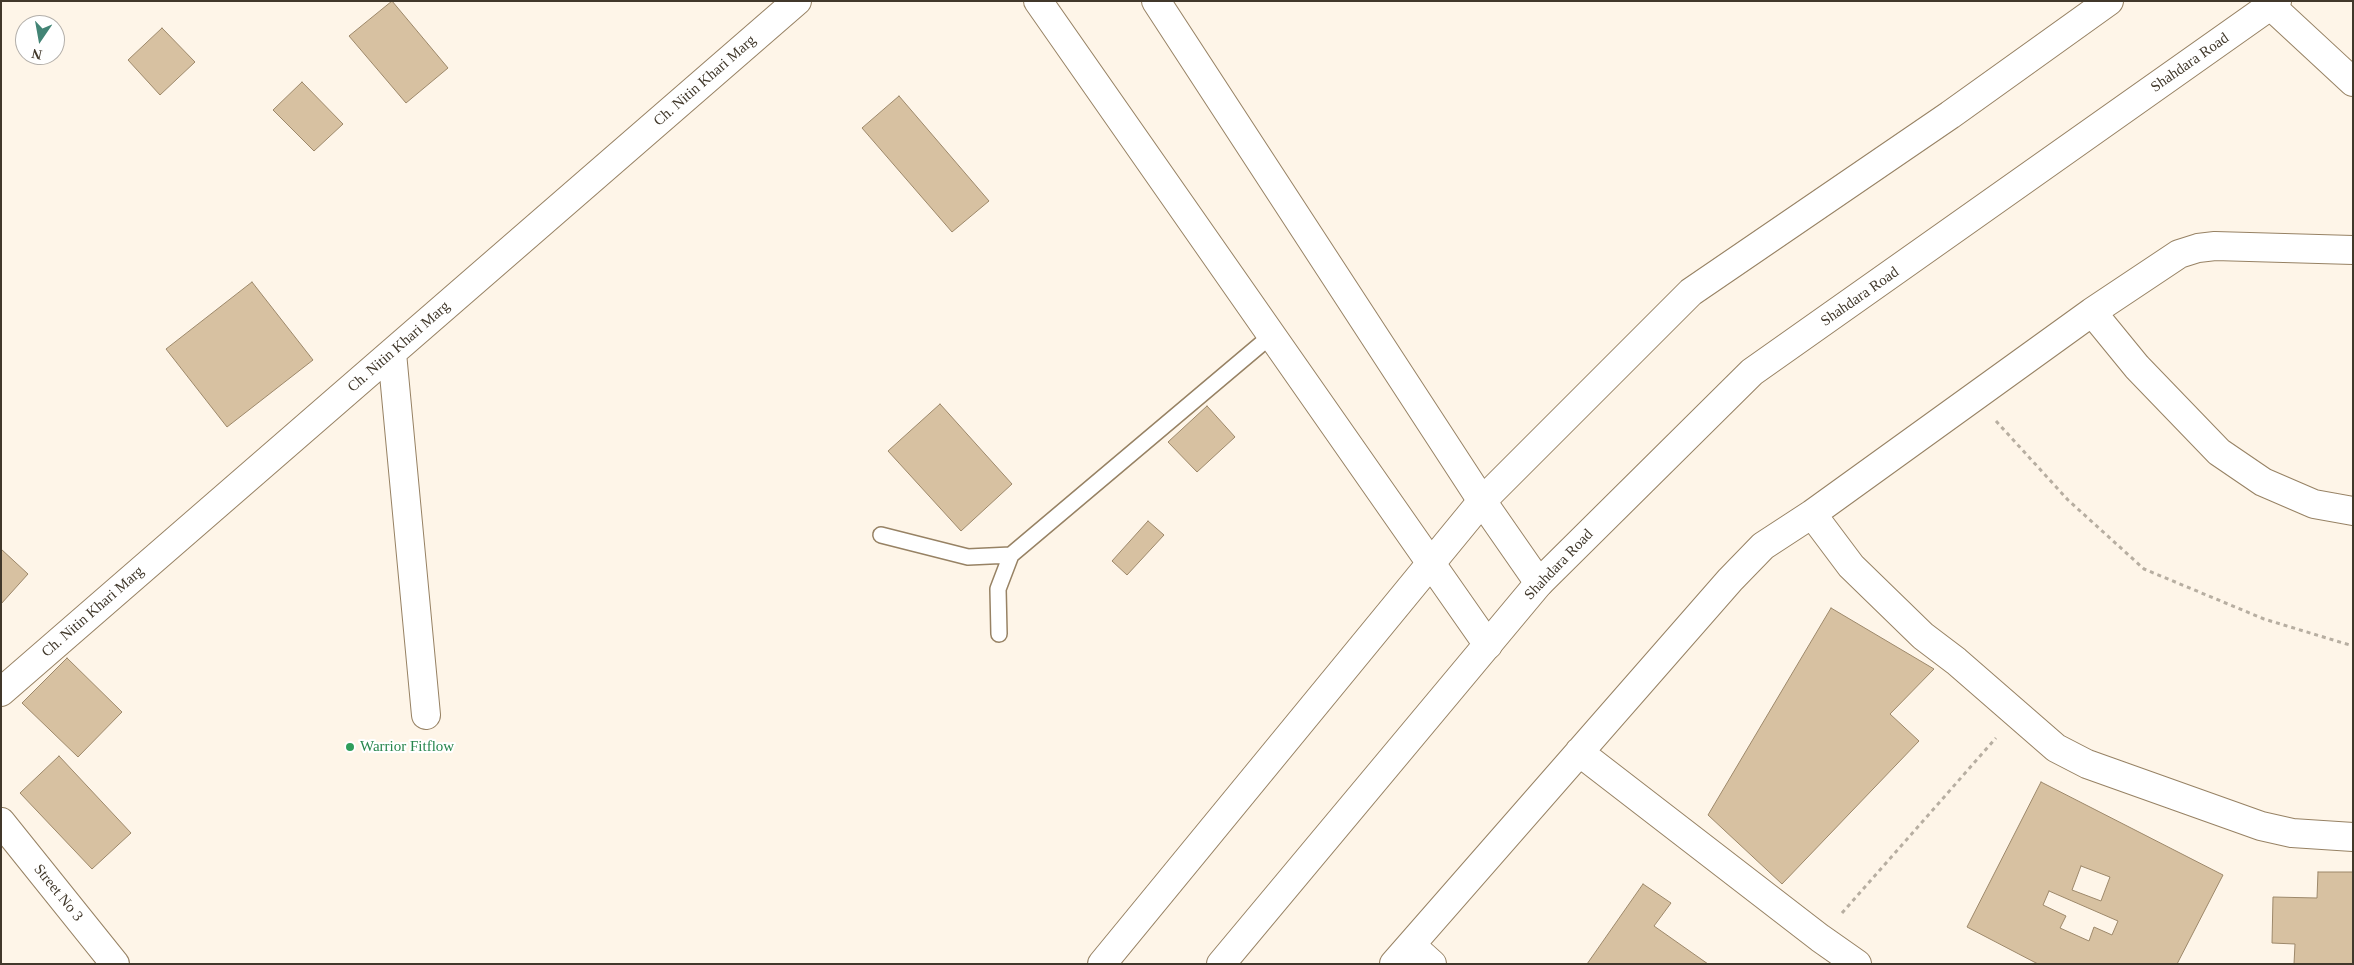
<!DOCTYPE html>
<html>
<head>
<meta charset="utf-8">
<style>
	body { margin:0 }
	#map { position:relative; width:2354px; height:965px; overflow:hidden; background:#fef5e8; font-family:Georgia,serif }
	canvas { display:block }
	.frame { position:absolute; inset:0; border:2px solid #41382b; pointer-events:none }
	.north { position:absolute; left:15px; top:15px; width:50px; height:50px; box-sizing:border-box; background:#fff; border:1px solid #b3afaa; border-radius:50%; rotate:192deg; font-size:14px; font-weight:700; line-height:20px; text-align:center; color:#41382b }
	.north::after { content:''; display:block; margin:auto; width:18px; height:22px; background:#428475; clip-path:polygon(50% 0,100% 100%,50% 72%,0 100%) }
</style>
</head>
<body>
<div id="map">
<canvas width="2354" height="965"></canvas>
<div class="frame"></div>
<div class="north">N</div>
</div>
<script>
const c = document.querySelector('canvas').getContext('2d');
c.lineJoin = 'round';
function fillPath(path, color) { c.fillStyle = color; c.fill(path, 'evenodd'); }
const poly = rows => new Path2D(rows.map(r => 'M' + r).join(''));
function strokePath(path, color, width, dash) { c.strokeStyle = color; c.lineWidth = width; c.lineCap = dash ? 'butt' : 'round'; c.setLineDash(dash || []); c.stroke(path); }
function label(font, color, halo, rows, align = 'center') {
  c.font = font + ' Georgia,serif'; c.lineWidth = 4; c.setLineDash([]); c.textBaseline = 'middle'; c.strokeStyle = halo; c.fillStyle = color; for (const [text, x, y, turn = 0] of rows) {
    c.save(); c.translate(x, y); c.rotate((+turn || 0) * Math.PI / 180); c.textAlign = isNaN(turn) ? turn : align; if (halo) c.strokeText(text, 0, 0); c.fillText(text, 0, 0); c.restore();
  }
}
const building = poly([
	[392,1,448,68,406,103,349,36,392,1],
	[162,28,195,62,160,95,128,60,162,28],
	[302,82,343,124,314,151,273,110,302,82],
	[899,96,989,201,952,232,862,128,899,96],
	[252,282,313,360,227,427,166,349,252,282],
	[940,404,1012,484,961,531,888,451,940,404],
	[1207,406,1235,437,1197,472,1168,442,1207,406],
	[1148,521,1164,535,1127,575,1112,561,1148,521],
	[1,549,28,574,1,604,1,549],
	[1831,608,1934,669,1890,714,1919,741,1782,884,1708,815,1831,608],
	[67,658,122,712,78,757,22,703,67,658],
	[59,756,131,833,92,869,20,793,59,756],
	[2041,782,2223,875,2177,964,2038,964,1967,927,2041,782],
	[2081,866,2110,877,2101,901,2072,890,2081,866],
	[2049,891,2118,921,2112,935,2094,927,2089,941,2060,928,2066,916,2043,905,2049,891],
	[2318,872,2353,872,2353,964,2294,964,2295,944,2272,943,2273,897,2317,898,2318,872],
	[1643,884,1671,903,1654,926,1708,964,1587,964,1643,884]
]);
fillPath(building, '#d7c1a1');
strokePath(building, '#9d886a', 1);
const service = poly([
	[881,535,968,557,1011,555,1273,334],
	[999,634,998,589,1011,555]
]);
const minor = poly([
	[1038,1,1488,645],
	[1156,1,1482,501,1539,583],
	[2271,6,2353,82],
	[2092,312,2137,367,2219,452,2263,482,2314,504,2353,511],
	[392,353,426,715],
	[1812,514,1851,566,1923,636,1956,661,2056,748,2087,764,2261,826,2292,833,2353,837],
	[1,692,797,1],
	[1579,752,1820,938,1857,964],
	[1,822,115,964],
	[1411,945,1432,964],
	[1394,964,1730,580,1763,546,1812,514,2092,312,2179,254,2198,248,2215,246,2353,250]
]);
const tertiary = poly([
	[1102,964,1482,501,1691,292,1950,115,2109,1],
	[1221,964,1539,583,1752,372,2277,1]
]);
strokePath(service, '#978264', 18);
strokePath(minor, '#978264', 30);
strokePath(tertiary, '#978264', 30);
strokePath(poly([
	[1996,421,2068,500,2144,569,2264,619,2353,646],
	[1842,913,1996,738]
]), '#b7aea1', 3, [4, 4]);
strokePath(service, '#fff', 15);
strokePath(minor, '#fff', 28);
strokePath(tertiary, '#fff', 28);
for (const [x, y, r, color] of [
	[350,747,5,"#2e9e5b"]
]) { const dot = new Path2D(); dot.arc(x, y, r, 0, 2 * Math.PI); c.fillStyle = color; c.fill(dot); strokePath(dot, '#fff', 2); }
label('15px', '#41382b', '#fff', [
	["Shahdara Road",2190,63,-35],
	["Ch. Nitin Khari Marg",705,81,-41],
	["Shahdara Road",1860,297,-35],
	["Ch. Nitin Khari Marg",399,347,-41],
	["Shahdara Road",1559,565,-46],
	["Ch. Nitin Khari Marg",93,612,-41],
	["Street No 3",58,893,51]
]);
label('15px', '#27864d', '#fff', [
	["Warrior Fitflow",360,747]
], 'left');
</script>
</body>
</html>
